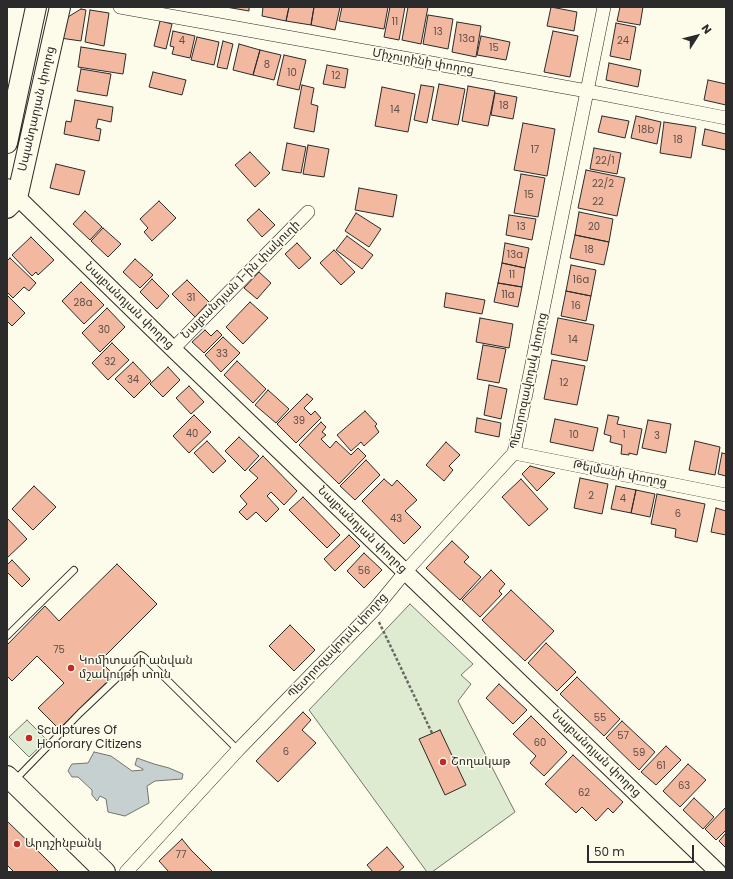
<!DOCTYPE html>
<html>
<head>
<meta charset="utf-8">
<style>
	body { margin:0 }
	#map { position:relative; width:733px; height:879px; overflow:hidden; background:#fdfbea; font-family:Poppins,sans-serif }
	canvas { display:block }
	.frame { position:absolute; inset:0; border:8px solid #2b2b2b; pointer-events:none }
	.north { position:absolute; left:677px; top:16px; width:40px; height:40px; -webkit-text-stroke:3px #fdfbea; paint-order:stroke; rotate:54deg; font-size:11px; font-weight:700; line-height:16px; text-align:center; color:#2b2b2b }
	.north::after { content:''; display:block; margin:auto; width:14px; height:18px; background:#2b2b2b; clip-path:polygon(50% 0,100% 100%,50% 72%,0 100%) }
	.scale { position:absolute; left:587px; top:845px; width:107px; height:18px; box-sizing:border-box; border:2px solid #2b2b2b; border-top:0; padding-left:5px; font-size:12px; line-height:14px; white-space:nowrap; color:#2b2b2b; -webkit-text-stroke:3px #fdfbea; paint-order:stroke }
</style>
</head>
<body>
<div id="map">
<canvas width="733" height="879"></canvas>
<div class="frame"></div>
<div class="north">N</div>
<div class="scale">50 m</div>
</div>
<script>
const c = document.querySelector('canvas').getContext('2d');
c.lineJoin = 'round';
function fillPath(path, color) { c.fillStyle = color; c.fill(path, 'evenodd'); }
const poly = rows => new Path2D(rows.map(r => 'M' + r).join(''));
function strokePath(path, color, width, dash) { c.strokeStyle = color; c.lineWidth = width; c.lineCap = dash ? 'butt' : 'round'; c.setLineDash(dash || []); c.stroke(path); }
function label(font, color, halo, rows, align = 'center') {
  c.font = font + ' Poppins,"Noto Sans Armenian",sans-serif'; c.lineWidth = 3; c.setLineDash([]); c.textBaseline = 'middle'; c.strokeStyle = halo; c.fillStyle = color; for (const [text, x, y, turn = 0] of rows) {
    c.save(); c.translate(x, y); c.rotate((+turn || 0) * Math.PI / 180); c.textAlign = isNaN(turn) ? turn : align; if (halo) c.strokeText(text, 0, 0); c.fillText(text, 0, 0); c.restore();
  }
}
const green = poly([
	[410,604,473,664,461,675,471,684,458,701,515,812,432,872,427,872,309,710,410,604],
	[27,720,47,740,29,757,9,737,27,720]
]);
fillPath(green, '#deebd1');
strokePath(green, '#74746e', 1);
const water = poly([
	[94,752,111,756,132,771,143,770,143,769,135,765,137,758,154,764,169,768,183,774,182,779,155,781,147,786,149,803,125,816,108,812,106,799,100,796,97,801,92,795,92,790,78,777,72,777,68,771,70,767,72,764,88,763,94,752]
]);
fillPath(water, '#c7d0d0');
strokePath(water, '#74746e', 1);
const building = poly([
	[226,7,249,7,249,11,226,7],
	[263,7,289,7,286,21,262,16,263,7],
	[289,7,314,7,311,25,286,21,289,7],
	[314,7,340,7,335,30,311,25,314,7],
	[342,7,388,7,384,29,339,21,342,7],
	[390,7,405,7,399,40,384,37,390,7],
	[408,7,428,7,421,44,402,40,408,7],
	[551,7,577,12,574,31,547,26,551,7],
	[620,7,643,7,640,25,617,21,620,7],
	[81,9,86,10,81,41,60,38,63,20,81,9],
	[90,10,109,13,104,46,85,42,90,10],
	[428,15,453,19,448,49,423,44,428,15],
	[160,21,172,24,166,49,154,46,160,21],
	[457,22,481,26,476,57,452,52,457,22],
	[616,23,636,27,630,60,610,56,616,23],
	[173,31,195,36,190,58,172,54,174,47,170,46,173,31],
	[553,31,578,36,570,77,544,72,553,31],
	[481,36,510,42,506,60,477,55,481,36],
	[197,37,219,42,214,65,191,60,197,37],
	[223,41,233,44,227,69,217,67,223,41],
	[239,44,260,50,253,75,233,70,239,44],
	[81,47,126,54,123,74,78,67,81,47],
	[260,50,281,55,274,80,253,75,260,50],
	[284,55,306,60,299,90,277,85,284,55],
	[609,63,641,70,638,87,606,80,609,63],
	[327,65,348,69,345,88,323,84,327,65],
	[81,69,111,74,107,96,77,91,81,69],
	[153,72,186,80,182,95,149,87,153,72],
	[708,80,726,84,726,105,704,100,708,80],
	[439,84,465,89,458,125,432,120,439,84],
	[302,85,314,88,311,104,318,106,314,132,294,128,302,85],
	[421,85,434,87,427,123,414,120,421,85],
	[468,86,495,91,488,126,462,121,468,86],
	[382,87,415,94,408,132,375,126,382,87],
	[495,93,517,97,513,119,491,115,495,93],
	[75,100,113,107,111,122,98,119,96,128,101,129,99,141,64,134,66,121,71,122,75,100],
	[602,116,629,121,625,138,598,132,602,116],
	[636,116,661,122,657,144,631,138,636,116],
	[664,122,696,127,691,158,660,153,664,122],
	[523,123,555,129,547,176,514,170,523,123],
	[705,129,726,134,726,150,702,145,705,129],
	[287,143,306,147,301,173,282,170,287,143],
	[308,145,329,149,324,177,303,174,308,145],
	[594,148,621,153,617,174,590,169,594,148],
	[250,152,270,173,255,187,235,165,250,152],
	[56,164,85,171,79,195,50,188,56,164],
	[586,170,625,178,617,216,578,208,586,170],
	[521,174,545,178,538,217,514,213,521,174],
	[359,188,397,195,393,217,355,210,359,188],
	[159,201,176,218,152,241,144,232,148,228,140,219,159,201],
	[259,209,275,225,262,237,247,220,259,209],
	[85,211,102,227,90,240,73,224,85,211],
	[579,212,613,219,609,242,575,235,579,212],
	[356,213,381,229,369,247,345,231,356,213],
	[509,215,536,219,532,240,506,235,509,215],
	[103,228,121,244,108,257,91,241,103,228],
	[575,235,609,242,604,265,570,258,575,235],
	[347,236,373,255,362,269,336,250,347,236],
	[31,237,54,260,38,275,36,272,32,276,12,255,31,237],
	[297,243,311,258,299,269,285,254,297,243],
	[505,243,529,248,525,268,502,263,505,243],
	[334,250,355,272,341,285,320,263,334,250],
	[10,258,36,283,29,291,24,287,13,298,7,292,7,261,10,258],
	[135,259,153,275,140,288,123,272,135,259],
	[502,263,525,268,522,287,498,283,502,263],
	[571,265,596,270,591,296,566,291,571,265],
	[259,272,271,283,257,299,244,288,259,272],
	[152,279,169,296,157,309,140,292,152,279],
	[187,280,209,302,195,317,172,294,187,280],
	[81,282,104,305,84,324,62,301,81,282],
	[498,283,522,287,518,307,494,302,498,283],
	[566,291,591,296,586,321,561,316,566,291],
	[446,293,485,300,482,314,444,307,446,293],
	[7,295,25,313,12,326,7,321,7,295],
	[250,302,268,318,243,344,226,327,250,302],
	[107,308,125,327,100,352,82,333,107,308],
	[480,318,513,324,509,348,476,342,480,318],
	[558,318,594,325,587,361,551,354,558,318],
	[205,330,211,336,217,330,222,335,204,353,192,342,205,330],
	[223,337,240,353,221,372,205,355,223,337],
	[112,343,129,360,108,380,92,363,112,343],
	[483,345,506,349,499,383,477,379,483,345],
	[552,360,585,366,577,405,544,399,552,360],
	[237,361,266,389,253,403,224,375,237,361],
	[133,362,151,381,134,398,115,379,133,362],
	[168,367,180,380,163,397,150,384,168,367],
	[489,385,507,389,501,419,484,415,489,385],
	[189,386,204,402,191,414,176,398,189,386],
	[268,390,289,409,276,423,255,405,268,390],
	[307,394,313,399,304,408,311,415,315,411,321,418,296,443,277,424,307,394],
	[365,411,377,424,375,426,379,432,364,446,361,442,351,451,337,435,365,411],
	[194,415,211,432,189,453,173,436,194,415],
	[608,415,619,417,617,424,642,429,637,455,629,453,629,455,621,454,622,445,610,442,611,436,604,434,608,415],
	[477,418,501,423,499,437,475,432,477,418],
	[555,419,598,428,593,451,550,442,555,419],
	[648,420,671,424,666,453,642,448,648,420],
	[321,422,326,427,322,432,326,435,321,439,330,448,336,441,351,455,358,448,366,456,339,484,299,445,321,422],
	[239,437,259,456,245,471,225,451,239,437],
	[207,441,226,461,213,473,194,453,207,441],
	[695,441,720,447,715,475,689,470,695,441],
	[446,442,460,455,449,466,453,470,444,481,426,465,446,442],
	[722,453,726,454,726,476,718,474,722,453],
	[263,456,297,491,284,505,271,492,267,496,279,509,266,522,256,512,247,520,239,512,247,504,240,496,258,478,249,470,263,456],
	[366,460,380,475,355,500,340,486,366,460],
	[530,466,555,473,537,491,522,474,530,466],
	[580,478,608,484,602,514,574,508,580,478],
	[384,479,392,486,397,480,417,500,405,511,421,527,404,544,362,501,384,479],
	[521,479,548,509,529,526,502,497,521,479],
	[34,486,56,507,33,530,12,509,34,486],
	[616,486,636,490,631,513,611,509,616,486],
	[636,490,655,494,650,517,631,513,636,490],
	[657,494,705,504,697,542,675,537,676,529,651,524,657,494],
	[303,497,340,535,327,548,289,510,303,497],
	[716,508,726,511,726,535,711,532,716,508],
	[7,518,27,539,7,558,7,518],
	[349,535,360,546,335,571,324,559,349,535],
	[452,541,469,557,464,562,481,577,460,600,426,568,452,541],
	[364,553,382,570,364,588,347,571,364,553],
	[12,560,30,579,22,587,7,572,7,565,12,560],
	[117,564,157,604,100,661,114,675,59,729,38,708,64,683,37,656,12,681,7,676,7,645,45,606,59,621,117,564],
	[491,570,505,584,499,591,502,594,480,617,462,600,491,570],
	[511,590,554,631,525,661,482,620,511,590],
	[290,625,315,650,294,671,269,646,290,625],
	[546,643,576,672,557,691,528,663,546,643],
	[577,677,620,719,604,736,560,694,577,677],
	[499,684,527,710,513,724,486,698,499,684],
	[303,712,311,720,302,730,316,743,278,782,256,761,303,712],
	[531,716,567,752,544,776,530,763,536,756,513,734,531,716],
	[622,721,655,752,639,770,606,738,622,721],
	[440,730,466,785,445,795,419,739,440,730],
	[666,746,681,760,656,785,641,772,666,746],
	[573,755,623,802,613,813,608,808,596,821,582,807,576,813,545,784,573,755],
	[688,764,706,780,680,807,663,791,688,764],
	[694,798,714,817,703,829,683,810,694,798],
	[726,807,726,830,716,840,705,829,726,807],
	[7,821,42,855,59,872,14,872,7,865,7,821],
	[726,833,726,848,719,841,726,833],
	[182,839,191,850,213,872,169,872,159,861,182,839],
	[387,847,404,867,398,872,373,872,367,865,387,847]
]);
fillPath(building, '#f2b8a0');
strokePath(building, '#2b2b2b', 1);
const service = poly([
	[7,636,74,570],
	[14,781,80,713,141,655,144,657,238,750]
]);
const minor = poly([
	[120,7,587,91,726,118],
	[173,349,308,212],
	[514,453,726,495],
	[126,872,238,750,374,610,406,571,514,453,604,7]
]);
const tertiary = poly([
	[7,187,173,349,718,872]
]);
const primary = poly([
	[7,143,36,7],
	[7,208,17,198,60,7],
	[7,776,105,872]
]);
strokePath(service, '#2b2b2b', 8);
strokePath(minor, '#2b2b2b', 14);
strokePath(tertiary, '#2b2b2b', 18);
strokePath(primary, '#2b2b2b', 22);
strokePath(poly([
	[379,622,432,733]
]), '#6a6964', 2.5, [3, 2]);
strokePath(service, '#fdfbea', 6);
strokePath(minor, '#fdfbea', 13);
strokePath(tertiary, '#fdfbea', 16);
strokePath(primary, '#fdfbea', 20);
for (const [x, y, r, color] of [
	[71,668,4,"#c62828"],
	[29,738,4,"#c62828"],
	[443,762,4,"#c62828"],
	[17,844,4,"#c62828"]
]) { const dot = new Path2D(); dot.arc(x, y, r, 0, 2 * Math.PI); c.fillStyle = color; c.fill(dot); strokePath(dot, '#fdfbea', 1.5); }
label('10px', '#5d4e48', null, [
	["11",395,22],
	["13",438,32],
	["13a",467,39],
	["4",182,41],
	["24",623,41],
	["15",494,48],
	["8",267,65],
	["10",292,73],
	["12",336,76],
	["18",504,106],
	["14",395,110],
	["18b",646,130],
	["18",678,140],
	["17",535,150],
	["22/1",605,161],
	["22/2",603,184],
	["15",529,195],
	["22",598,202],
	["13",521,227],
	["20",594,227],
	["18",589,250],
	["13a",515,255],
	["11",512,275],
	["16a",581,280],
	["11a",508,295],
	["31",191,298],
	["28a",83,303],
	["16",576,306],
	["30",104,330],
	["14",573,340],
	["33",222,354],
	["32",110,362],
	["34",133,380],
	["12",564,383],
	["39",299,421],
	["40",192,434],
	["10",574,435],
	["1",624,435],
	["3",657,436],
	["2",591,496],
	["4",623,499],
	["6",678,514],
	["43",396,519],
	["56",364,571],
	["75",59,650],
	["55",600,718],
	["57",623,736],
	["60",540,743],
	["6",286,752],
	["59",639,753],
	["61",661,766],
	["63",684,786],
	["62",584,793],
	["77",181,855]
]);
label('12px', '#2b2b2b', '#fdfbea', [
	["Միչուրինի փողոց",423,62,10],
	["Սպանդարյան փողոց",37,109,-77],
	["Նալբանդյան 1-ին փակուղի",241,280,-45],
	["Նալբանդյան փողոց",129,306,44],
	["Պետրոզավոդսկ փողոց",529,381,-78],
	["Թելմանի փողոց",620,474,11],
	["Նալբանդյան փողոց",362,530,44],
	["Պետրոզավոդսկ փողոց",338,646,-47],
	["Նալբանդյան փողոց",596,754,44]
]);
label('12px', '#2b2b2b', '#fdfbea', [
	["Կոմիտասի անվան",79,661],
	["մշակույթի տուն",79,675],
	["Sculptures Of",37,731],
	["Honorary Citizens",37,745],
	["Շողակաթ",451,762],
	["Արդշինբանկ",25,844]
], 'left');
</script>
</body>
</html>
